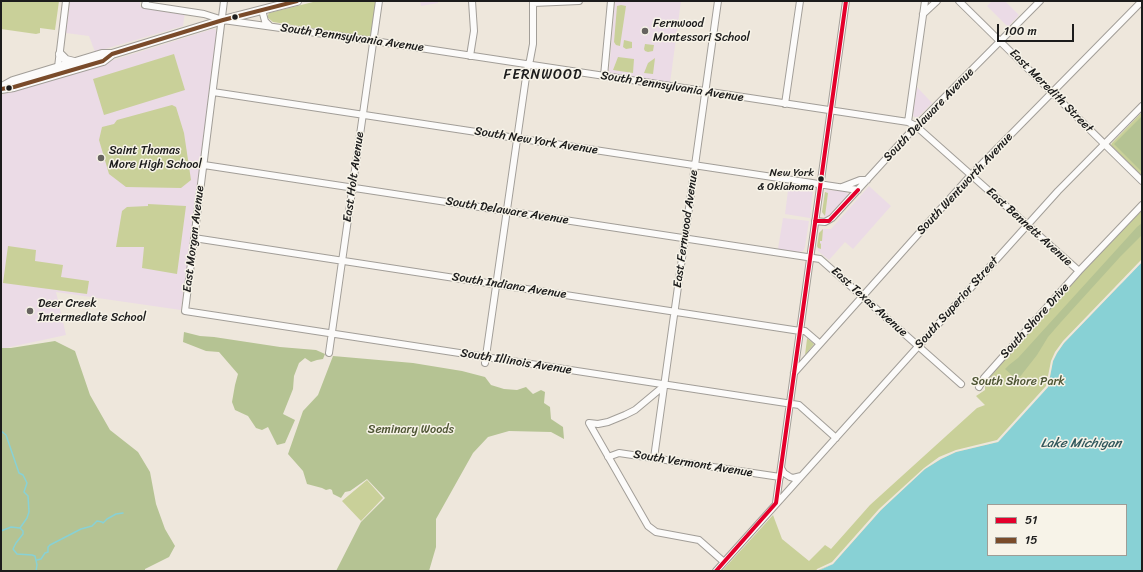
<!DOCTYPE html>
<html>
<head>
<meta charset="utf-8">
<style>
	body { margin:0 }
	#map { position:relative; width:1143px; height:572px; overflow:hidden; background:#eee7dc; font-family:Sriracha,sans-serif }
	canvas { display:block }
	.frame { position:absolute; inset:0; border:2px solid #1c1c1c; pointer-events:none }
	.legend { position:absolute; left:987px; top:504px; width:140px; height:52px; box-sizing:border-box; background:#f7f3e8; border:1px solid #9f9d96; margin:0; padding:5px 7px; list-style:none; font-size:12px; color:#1c1c1c }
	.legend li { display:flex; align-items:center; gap:8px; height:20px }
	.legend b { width:20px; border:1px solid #9f9d96 }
	.scale { position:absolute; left:997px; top:24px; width:77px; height:18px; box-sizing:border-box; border:2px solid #1c1c1c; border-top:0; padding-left:5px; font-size:12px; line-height:14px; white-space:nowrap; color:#1c1c1c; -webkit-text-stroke:3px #f7f3e8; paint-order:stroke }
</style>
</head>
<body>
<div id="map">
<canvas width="1143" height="572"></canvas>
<div class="frame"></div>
<ul class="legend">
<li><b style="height:5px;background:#e4002b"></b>51</li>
<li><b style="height:5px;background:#7a4b2a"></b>15</li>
</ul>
<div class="scale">100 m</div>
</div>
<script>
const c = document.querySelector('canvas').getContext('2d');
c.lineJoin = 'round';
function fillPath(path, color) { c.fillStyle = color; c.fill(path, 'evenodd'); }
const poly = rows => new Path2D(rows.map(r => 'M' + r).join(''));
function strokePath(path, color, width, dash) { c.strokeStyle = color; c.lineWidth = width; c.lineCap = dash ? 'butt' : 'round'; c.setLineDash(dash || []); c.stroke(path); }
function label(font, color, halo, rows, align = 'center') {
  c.font = font + ' Sriracha,sans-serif'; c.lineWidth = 3; c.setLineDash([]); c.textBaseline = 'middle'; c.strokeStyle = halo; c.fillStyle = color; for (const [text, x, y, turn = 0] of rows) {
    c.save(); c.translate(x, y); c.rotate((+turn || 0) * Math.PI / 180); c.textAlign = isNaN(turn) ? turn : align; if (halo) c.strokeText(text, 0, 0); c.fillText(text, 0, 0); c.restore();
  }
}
fillPath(poly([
	[70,1,142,1,140,2,140,6,141,7,185,12,183,26,95,52,89,36,66,33],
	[420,1,438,1,438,3,421,6],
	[615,1,681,1,670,83,612,73,609,72],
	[992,1,1005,1,1019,15,1008,27,987,6],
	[213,29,215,29,217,33,181,310,56,292,66,335,1,349,1,95],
	[917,87,932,103,917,118,914,117,913,114],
	[789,183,808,186,813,190,810,218,785,214],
	[869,186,891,206,853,249,845,242,829,260,818,251,817,246,820,232,822,229,831,229],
	[827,190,844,191,847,192,848,195,828,216,826,217,824,216,822,212,824,194],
	[783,218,809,221,805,247,803,251,799,252,778,249]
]), '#ebdbe6');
fillPath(poly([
	[1,1,59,1,55,30,40,28,40,33,36,34,1,29],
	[317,1,376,1,371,36,368,37,273,22,267,17,269,13],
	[621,5,626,6,620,46,616,45,614,42,617,6],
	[624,40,632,42,632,48,626,49,623,47],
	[645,44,654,45,653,51,648,52,645,51,644,49],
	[174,54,185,90,104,115,93,79],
	[618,57,634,59,633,73,613,70],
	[655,58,653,74,644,73,648,63],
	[172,105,176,107,184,133,191,180,181,188,126,187,109,174,99,140,102,127,114,124,117,120],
	[1142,112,1142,176,1111,145,1112,143],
	[825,192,828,193,825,216,822,212],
	[148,204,186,206,177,274,142,268,144,247,116,247,122,211,127,207,148,206],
	[1142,210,1142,262,1124,280,1048,387,998,442,833,564,818,571,722,571,773,515,782,539,809,561,825,545,831,549,870,505,977,408,985,405,976,396,985,390,985,383,988,377,1081,274],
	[823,229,822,241,820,241,820,243,821,244,821,249,818,248,817,246,819,233],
	[8,246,36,250,35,261,63,265,61,277,89,281,87,294,3,283],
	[807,338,814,344,805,355,807,339],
	[367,480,383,498,361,521,342,501]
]), '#c9d099');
fillPath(poly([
	[1142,116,1142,172,1114,144],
	[1142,223,1142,235,1120,257,1061,322,1048,337,1037,355,1019,378,1015,378,1005,369,1009,365,1018,358,1137,227],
	[184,332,200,336,214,337,280,347,316,350,325,354,323,359,317,360,311,362,305,358,299,363,294,376,293,389,283,414,295,420,285,443,277,445,268,427,262,430,256,428,248,416,235,410,232,402,235,385,238,374,219,352,206,351,183,342],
	[55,341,75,351,90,395,110,430,138,452,150,472,156,504,165,529,175,546,169,557,145,569,145,571,1,571,1,348,11,348],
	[333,356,413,363,462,371,485,377,491,385,504,389,517,390,526,387,533,394,541,390,545,392,544,403,550,407,551,419,563,427,564,439,551,432,509,431,488,437,473,453,436,519,436,547,429,571,336,571,361,522,385,498,367,479,350,491,345,492,341,498,333,494,332,490,330,489,326,490,322,488,307,484,303,471,288,454,303,411,318,395]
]), '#b5c393');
fillPath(poly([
	[1142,262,1142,571,818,571,833,564,881,510,925,469,941,459,956,452,998,442,1048,387,1053,361,1057,353,1064,343],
	[988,505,1126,505,1126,555,988,555]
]), '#88d1d5');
fillPath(poly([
	[1141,260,1142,262,1064,343,1057,353,1053,361,1048,387,998,442,956,452,941,459,925,469,881,510,833,564,816,571,817,569,832,562,879,509,924,468,939,457,956,450,997,440,1046,386,1051,361,1055,352,1063,341]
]), '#eee7dc');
strokePath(poly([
	[1,431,6,435,19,473,23,475,27,483,24,492,28,496,29,512,27,518,20,528],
	[1,531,11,527,20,528,23,531,23,534,16,543,13,549,17,554,32,555,35,556,37,565,36,571],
	[37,560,41,559,45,553,48,552,48,547,50,545,81,529,92,526,97,521,102,522,103,523,107,519,116,514,123,513]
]), '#88d1d5', 1.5);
const minor = poly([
	[146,1,145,5,204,14,223,20,374,41,908,122],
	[224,1,185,311,799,405,836,438],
	[925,1,908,122,916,126,1079,271],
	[959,1,1142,181],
	[533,3,579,1],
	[262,10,265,21,270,26],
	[923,14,937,1],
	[470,56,474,31,472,1],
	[59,71,58,67,66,1],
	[604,76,611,1],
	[213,92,858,190],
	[785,104,800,1],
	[204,165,820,259,961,384],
	[842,187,860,180,867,180],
	[815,221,825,222,832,218,916,126,1040,1],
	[194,238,800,331,805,331,819,343],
	[329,353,379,1],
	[485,363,527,70,530,60,533,44,533,1],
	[794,373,971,175,1142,1],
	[665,385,635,410,625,415,608,422,598,424,589,423,648,526,656,532,699,540,724,562],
	[979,387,984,378,1079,271,1142,205],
	[608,457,619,453,780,477],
	[654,458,718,1],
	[781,468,784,473,790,477,793,478,801,476],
	[776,503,846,1],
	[716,571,1058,191,1142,106]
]);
const major = poly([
	[60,54,66,60,74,62],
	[2,87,13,81,102,54,112,54],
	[1,89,14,87,103,61,112,54,223,20,297,1]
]);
strokePath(minor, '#a29e98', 8);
strokePath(major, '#a29e98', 10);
strokePath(minor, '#fcfbfa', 6);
strokePath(major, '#fcfbfa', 8);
strokePath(poly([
	[815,221,829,221,858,190],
	[716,571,776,503,846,1]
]), '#e4002b', 4);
strokePath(poly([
	[1,89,14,87,103,61,112,54,223,20,297,1]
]), '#7a4b2a', 4);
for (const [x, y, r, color] of [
	[235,17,3.5,"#1c1c1c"],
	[645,31,4,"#66635f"],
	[9,88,3.5,"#1c1c1c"],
	[101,158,4,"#66635f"],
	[821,179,3.5,"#1c1c1c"],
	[30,311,4,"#66635f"]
]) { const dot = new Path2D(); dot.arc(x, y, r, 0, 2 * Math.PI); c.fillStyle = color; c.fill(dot); strokePath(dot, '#f7f3e8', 1.5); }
label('11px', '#1c1c1c', '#f7f3e8', [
	["New York",814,173],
	["& Oklahoma",814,187]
], 'right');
label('12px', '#1c1c1c', '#f7f3e8', [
	["Fernwood",653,24],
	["Montessori School",653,38],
	["Saint Thomas",109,151],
	["More High School",109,165],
	["Deer Creek",38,304],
	["Intermediate School",38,318]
], 'left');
label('12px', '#1c1c1c', '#f7f3e8', [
	["South Pennsylvania Avenue",352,38,8],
	["South Pennsylvania Avenue",672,87,9],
	["East Meredith Street",1051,91,45],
	["South Delaware Avenue",929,115,-46],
	["South New York Avenue",536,141,9],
	["East Holt Avenue",354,177,-82],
	["South Wentworth Avenue",965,184,-47],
	["South Delaware Avenue",507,211,9],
	["East Bennett Avenue",1029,227,42],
	["East Fernwood Avenue",686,229,-82],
	["East Morgan Avenue",194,239,-83],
	["South Indiana Avenue",509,286,9],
	["East Texas Avenue",869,302,42],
	["South Superior Street",957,303,-48],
	["South Shore Drive",1035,321,-48],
	["South Illinois Avenue",516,362,9],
	["South Vermont Avenue",693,464,9]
]);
label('12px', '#4e5534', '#f7f3e8', [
	["South Shore Park",1018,382],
	["Seminary Woods",411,430]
]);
label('italic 13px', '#32585c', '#f7f3e8', [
	["Lake Michigan",1081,444]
]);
c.letterSpacing = '1px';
label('14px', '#1c1c1c', '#f7f3e8', [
	["FERNWOOD",543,75]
]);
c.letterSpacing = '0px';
</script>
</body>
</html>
